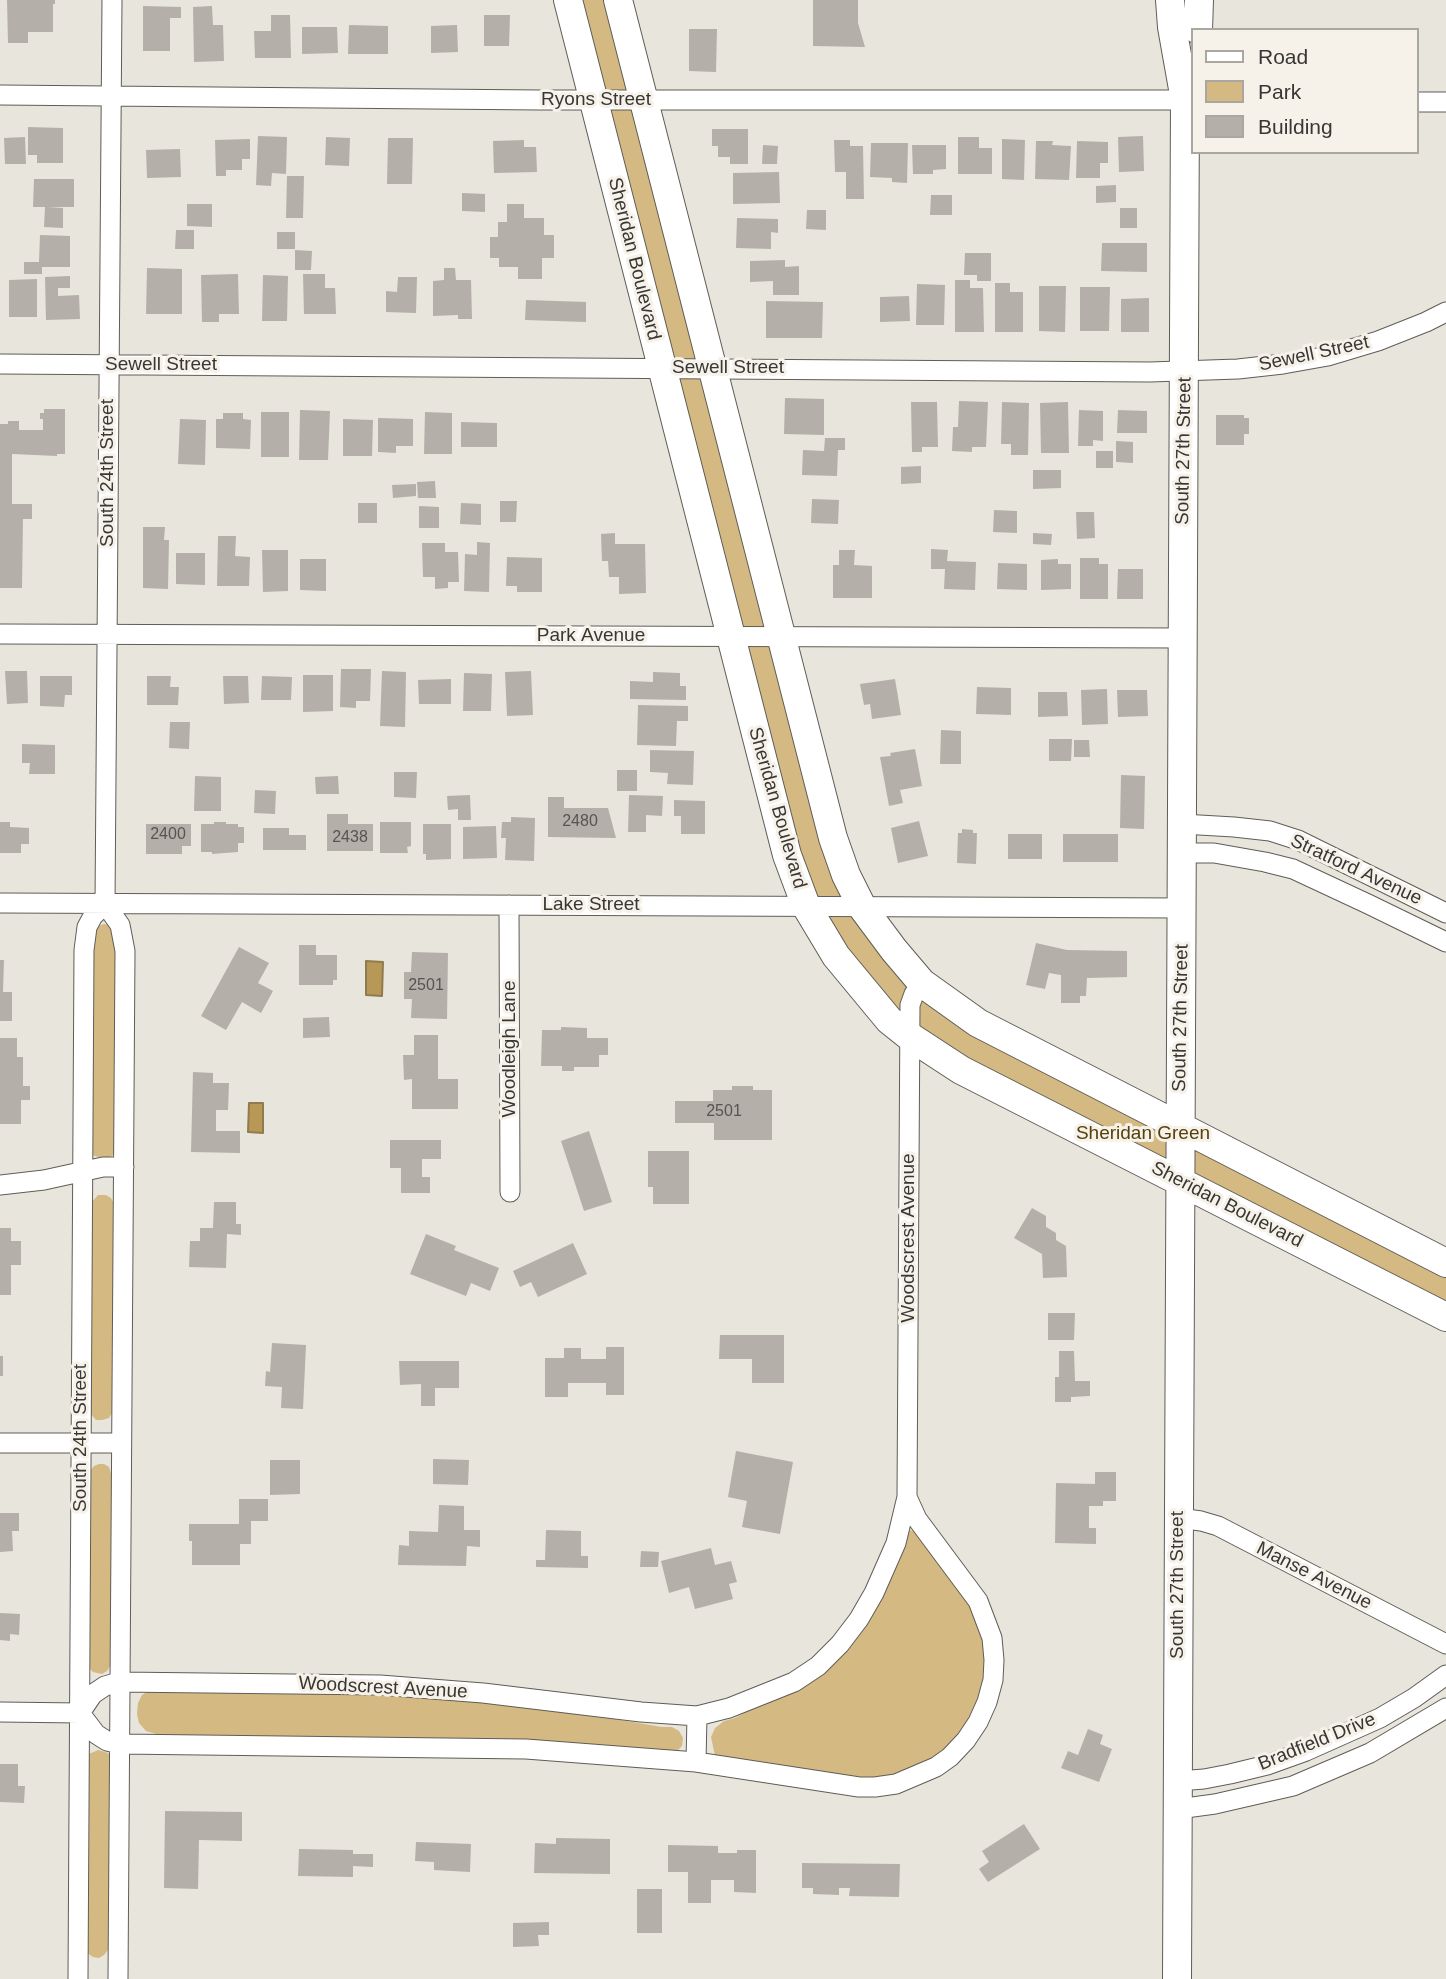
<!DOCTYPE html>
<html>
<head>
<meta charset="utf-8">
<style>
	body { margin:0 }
	#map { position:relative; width:1446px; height:1979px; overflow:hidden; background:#e8e5dd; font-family:Arial,sans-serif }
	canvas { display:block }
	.legend { position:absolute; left:1191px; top:28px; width:228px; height:126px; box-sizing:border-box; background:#f6f2ea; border:2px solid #aaa7a1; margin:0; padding:9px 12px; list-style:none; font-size:21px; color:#383734 }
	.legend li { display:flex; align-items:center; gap:14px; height:35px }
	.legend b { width:35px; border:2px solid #aaa7a1 }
</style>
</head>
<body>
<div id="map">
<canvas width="1446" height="1979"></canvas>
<ul class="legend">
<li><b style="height:9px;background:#fff"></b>Road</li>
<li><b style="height:19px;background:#d4b983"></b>Park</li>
<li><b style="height:19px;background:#b4b0a9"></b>Building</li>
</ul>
</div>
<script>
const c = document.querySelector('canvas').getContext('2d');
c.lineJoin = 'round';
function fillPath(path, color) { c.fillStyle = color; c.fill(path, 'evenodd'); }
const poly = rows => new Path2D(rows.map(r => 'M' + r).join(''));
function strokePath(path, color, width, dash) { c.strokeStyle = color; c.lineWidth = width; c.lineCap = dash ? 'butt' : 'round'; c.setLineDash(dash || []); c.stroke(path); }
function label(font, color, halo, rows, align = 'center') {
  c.font = font + ' Arial,sans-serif'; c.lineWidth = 6; c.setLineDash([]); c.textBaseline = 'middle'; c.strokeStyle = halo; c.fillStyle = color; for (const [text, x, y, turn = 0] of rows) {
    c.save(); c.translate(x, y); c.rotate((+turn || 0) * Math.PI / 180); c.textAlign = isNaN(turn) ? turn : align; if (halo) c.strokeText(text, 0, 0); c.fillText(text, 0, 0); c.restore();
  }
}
fillPath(poly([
	[568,0,618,0,833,838,922,983,1446,1263,1446,1317,933,1053,806,906],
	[104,924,110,925,115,937,115,1152,112,1156,104,1159,92,1155,92,936,98,926],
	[98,1195,106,1195,111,1198,114,1204,113,1411,109,1418,102,1420,96,1420,89,1412,91,1203],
	[99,1464,104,1464,109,1467,112,1477,112,1663,107,1671,102,1674,93,1672,89,1668,89,1472,94,1466],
	[914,1530,969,1600,982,1631,986,1652,985,1684,963,1737,936,1761,880,1781,715,1756,711,1737,715,1728,724,1721,735,1718,821,1672,907,1531],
	[360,1688,580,1713,662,1727,672,1727,679,1731,683,1738,682,1746,677,1751,163,1736,146,1731,139,1723,137,1714,138,1703,142,1695,148,1691],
	[98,1750,108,1753,111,1757,109,1944,108,1950,104,1955,99,1958,93,1957,87,1953,89,1754]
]), '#d4b983');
const water = poly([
	[366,961,383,962,382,996,366,995,366,961],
	[249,1103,263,1103,263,1133,248,1132,249,1103]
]);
fillPath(water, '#b79857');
strokePath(water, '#917b4c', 2);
fillPath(poly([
	[7,0,55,0,55,4,53,4,53,32,28,32,28,43,8,43],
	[813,0,858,0,858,23,865,47,813,46],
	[143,6,181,7,181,18,170,18,170,51,143,51],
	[212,6,213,25,223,25,224,61,194,62,193,7],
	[271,15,290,15,291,58,255,58,254,31,271,31],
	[484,15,510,15,509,46,484,46],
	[349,25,388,26,388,54,348,54],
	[457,25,458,52,431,53,431,26],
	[302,27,337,27,338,53,302,54],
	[689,29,717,29,716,72,689,71],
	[28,127,63,128,63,163,37,163,37,155,28,155],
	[712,129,748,129,748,164,730,164,730,157,718,157,718,146,712,146],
	[258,136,287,137,286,174,272,173,271,186,256,185],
	[1143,136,1144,171,1119,172,1118,137],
	[25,137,26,164,5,164,4,138],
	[326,137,350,138,349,166,325,165],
	[958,137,979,137,979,148,992,148,992,174,958,174],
	[388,138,413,138,412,184,387,184],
	[250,139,250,159,242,159,242,170,226,170,226,176,216,176,215,140],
	[1002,139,1025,140,1024,180,1002,179],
	[524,140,524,147,536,147,537,172,494,173,493,141],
	[834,140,850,140,850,146,863,146,864,199,846,199,846,172,835,172],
	[1036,141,1053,141,1052,145,1071,146,1069,180,1035,179],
	[1077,141,1108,142,1108,163,1100,163,1100,178,1076,178],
	[871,143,908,143,907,183,892,182,892,178,870,177],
	[763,145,778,146,777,164,762,164],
	[912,145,946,145,946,169,933,170,933,174,913,174],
	[180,149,181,177,147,178,146,150],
	[779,172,780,203,733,204,733,173],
	[287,176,304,176,303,218,286,218],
	[34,179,74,179,74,207,48,207,63,208,63,228,44,227,45,207,33,207],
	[1116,185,1116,202,1096,203,1096,186],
	[462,193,485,194,485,212,462,211],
	[931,195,952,195,952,215,930,215],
	[187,204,212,204,212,227,187,226],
	[507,204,524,204,524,218,544,218,544,235,554,235,554,258,542,258,542,279,518,279,518,267,499,267,499,258,490,258,490,237,498,237,498,222,507,222],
	[1120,208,1137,208,1137,228,1120,228],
	[807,210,826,210,826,230,806,229],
	[737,218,778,219,778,233,771,232,771,249,736,248],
	[176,230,194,230,194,249,175,249],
	[277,232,295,232,295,249,277,249],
	[40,235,70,236,70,267,42,267,42,274,24,274,24,262,39,262],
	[1102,243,1147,243,1147,272,1101,271],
	[295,250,312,251,311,270,295,270],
	[965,253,991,253,991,281,977,281,977,275,964,275],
	[785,260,785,267,799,266,799,295,773,295,773,281,750,282,750,261],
	[147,268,182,269,182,314,146,314],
	[444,268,455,268,456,280,471,280,472,319,458,319,458,315,433,316,433,281,444,280],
	[238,274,239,314,219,314,219,322,202,322,201,275],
	[303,274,325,274,325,288,335,288,336,314,304,314],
	[263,275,288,276,287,321,262,321],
	[70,276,70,288,58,288,58,296,79,295,80,319,46,320,45,277],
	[398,277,417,277,416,313,386,312,386,291,397,292],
	[37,279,37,317,9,317,9,280],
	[955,280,970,280,970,288,983,288,984,332,955,332],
	[995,283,1010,283,1010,292,1023,292,1023,332,995,332],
	[917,284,945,285,944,325,916,325],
	[1039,286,1066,286,1065,332,1039,331],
	[1080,287,1110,287,1109,331,1080,331],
	[909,296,910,321,880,322,880,297],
	[1149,298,1149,332,1121,332,1121,299],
	[526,300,586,302,586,322,525,320],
	[766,301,823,302,822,338,766,338],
	[785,398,824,399,824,435,784,434],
	[959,401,988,402,986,447,972,447,972,452,952,451,953,427,958,427],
	[911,402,937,402,938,447,922,447,922,452,912,452],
	[1002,402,1029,403,1028,455,1011,455,1011,444,1001,444],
	[1068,402,1069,453,1041,453,1040,403],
	[44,409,65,409,65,454,57,454,57,456,12,454,12,504,32,504,32,519,23,519,22,588,0,588,0,424,8,424,8,421,19,421,19,430,43,430,43,419,40,419,40,413,44,413],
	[300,410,330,411,328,460,299,460],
	[1079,410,1103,411,1103,441,1093,440,1093,446,1078,446],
	[1118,410,1147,411,1147,433,1117,433],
	[261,412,289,412,289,457,261,457],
	[425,412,452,413,452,454,424,454],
	[223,413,243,413,243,419,251,420,250,449,216,448,216,419,223,419],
	[1216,415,1244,415,1244,418,1249,418,1249,434,1244,434,1244,445,1216,445],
	[378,418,413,419,413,446,396,446,396,453,378,452],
	[180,419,206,420,205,465,178,464],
	[343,419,373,420,372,456,343,456],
	[461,422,497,423,497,447,461,447],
	[825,438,845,438,845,450,838,450,837,476,802,475,803,450,824,451],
	[1116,441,1133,442,1133,463,1116,462],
	[1096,451,1113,451,1113,468,1096,468],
	[921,466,921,483,901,484,901,467],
	[1033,470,1061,470,1061,488,1033,489],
	[435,481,436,498,418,498,417,482],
	[416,484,416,496,393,498,392,485],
	[812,499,839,500,838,524,811,523],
	[500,501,517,501,516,522,500,522],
	[358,503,377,503,377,523,358,523],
	[461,503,481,504,481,525,460,524],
	[419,506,439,507,439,528,419,528],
	[994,510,1017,511,1017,533,993,532],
	[1076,512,1094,512,1095,538,1077,539],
	[143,527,165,527,164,540,169,540,168,589,143,588],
	[615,533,615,544,645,544,646,593,619,594,619,577,609,577,608,561,602,561,601,534],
	[1033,533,1052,534,1051,545,1033,544],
	[218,536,236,536,235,556,250,557,249,586,217,586],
	[477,542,490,543,489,592,464,591,465,554,477,555],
	[422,543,445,543,445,552,458,552,459,582,448,582,448,588,435,589,435,577,423,577],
	[931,549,948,550,947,561,976,562,975,590,944,589,945,569,931,569],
	[262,550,288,550,288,591,263,592],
	[839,550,855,550,854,565,872,566,872,598,833,598,833,565,839,565],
	[176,553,205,553,205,585,176,584],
	[507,557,542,558,542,592,517,592,517,586,506,586],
	[1080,558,1099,558,1099,564,1108,564,1108,599,1080,599],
	[300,559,326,559,326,591,300,590],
	[1058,559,1058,564,1071,564,1071,589,1041,590,1041,560],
	[998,563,1027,564,1027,590,997,589],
	[1118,569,1143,569,1143,599,1117,599],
	[341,669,371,669,370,701,356,701,356,708,340,707],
	[5,671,27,671,28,703,7,704],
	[382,671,406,672,405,727,380,726],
	[531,671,533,715,507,716,505,672],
	[653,672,680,673,680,686,686,686,686,700,630,699,630,681,653,682],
	[464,673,492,674,491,711,463,711],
	[303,675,333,675,333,711,303,712],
	[40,676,72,676,72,695,65,695,64,707,40,706],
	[147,676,171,676,170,687,179,687,178,705,147,705],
	[223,676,248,676,249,703,224,704],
	[262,676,292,677,291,700,261,700],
	[451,679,451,704,419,704,418,680],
	[895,679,901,715,872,719,870,704,864,705,860,684],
	[977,687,1011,688,1011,715,976,714],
	[1107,689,1108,724,1082,725,1081,690],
	[1117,690,1147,690,1148,716,1118,717],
	[1038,692,1067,692,1068,716,1038,717],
	[638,705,688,706,688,721,677,721,676,746,637,745],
	[170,722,190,722,189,749,169,748],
	[941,730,961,731,961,764,940,764],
	[1049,739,1072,739,1071,761,1049,761],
	[1074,740,1089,740,1090,757,1074,757],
	[22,744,55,745,55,774,29,774,30,763,22,763],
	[915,749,922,786,900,790,903,803,889,806,880,757,891,756,890,753],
	[650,750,694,751,693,785,667,784,668,773,650,772],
	[617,770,637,770,637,791,617,791],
	[394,772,417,772,416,798,394,797],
	[1121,775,1145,776,1144,829,1120,828],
	[195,776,221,777,221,811,194,811],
	[338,776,339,794,316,794,315,777],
	[255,790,276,791,275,814,254,813],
	[470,795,471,820,458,820,458,809,448,810,447,796],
	[629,795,663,796,662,816,646,815,646,832,628,832],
	[548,797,564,797,564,808,608,808,616,838,548,837],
	[674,800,705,801,705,834,681,834,681,816,674,816],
	[327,814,348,814,348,824,373,824,373,851,327,851],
	[511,817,535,818,534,861,505,860,506,838,501,838,502,822,511,822],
	[919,821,928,856,898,863,891,828],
	[0,822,10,822,10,827,29,828,29,844,21,844,21,853,0,853],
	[214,822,226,822,226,824,238,824,238,827,244,827,244,843,238,843,238,852,212,854,212,852,201,852,201,824,214,824],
	[380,822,411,822,411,846,407,847,408,853,380,853],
	[146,824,191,824,191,846,182,846,182,854,146,854],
	[423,824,451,824,451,859,426,860,426,854,423,854],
	[496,826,497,858,463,859,463,827],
	[263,828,289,828,289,835,306,835,306,850,263,850],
	[962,829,973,830,973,833,977,833,976,864,957,863,958,833,962,833],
	[1008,834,1042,834,1042,859,1008,859],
	[1063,834,1118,834,1118,862,1063,862],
	[1036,943,1067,950,1127,951,1127,977,1087,978,1086,996,1080,996,1080,1003,1061,1003,1061,975,1049,973,1045,989,1026,985],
	[299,945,316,945,316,955,337,955,337,980,333,980,333,985,299,985],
	[239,947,269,963,258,983,273,991,261,1013,242,1002,226,1030,201,1016],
	[412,952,448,953,447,1019,411,1018,412,999,404,999,404,972,411,972],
	[0,960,4,960,3,992,12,992,12,1021,0,1021],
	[329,1017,330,1037,303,1038,303,1018],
	[561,1027,587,1028,587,1038,608,1038,608,1055,599,1055,599,1067,574,1067,574,1071,562,1071,562,1066,541,1066,542,1030,561,1030],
	[414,1035,438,1035,438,1079,458,1079,458,1109,412,1109,412,1079,404,1080,403,1055,414,1055],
	[0,1038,17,1038,17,1057,23,1057,23,1086,30,1086,30,1100,21,1100,21,1124,0,1124],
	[193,1072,213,1073,213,1083,229,1083,228,1110,216,1110,216,1131,240,1131,240,1153,191,1152],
	[732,1086,753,1086,753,1090,772,1090,772,1140,714,1140,714,1123,675,1123,675,1101,713,1101,713,1090,732,1090],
	[589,1131,612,1202,584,1211,561,1141],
	[390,1140,441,1140,441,1159,422,1159,422,1177,430,1177,430,1193,401,1193,401,1168,390,1168],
	[648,1151,689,1151,689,1204,653,1204,653,1187,648,1187],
	[214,1202,236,1202,236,1224,241,1224,241,1235,227,1234,226,1268,189,1267,190,1241,200,1241,200,1228,213,1228],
	[1032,1208,1046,1216,1046,1227,1056,1233,1056,1240,1066,1246,1067,1277,1043,1278,1042,1254,1014,1238],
	[0,1228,11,1228,11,1241,21,1241,21,1265,11,1265,11,1295,0,1295],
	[426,1234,456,1246,454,1250,499,1268,490,1291,471,1283,466,1296,410,1274],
	[573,1243,587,1274,538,1297,531,1282,520,1287,513,1271],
	[1048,1313,1075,1313,1074,1340,1048,1340],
	[720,1335,784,1335,784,1383,752,1383,752,1359,719,1359],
	[272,1343,306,1345,303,1409,281,1408,282,1387,265,1386,266,1371,270,1372],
	[606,1347,624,1347,624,1395,606,1395,606,1383,568,1383,568,1397,545,1397,545,1358,564,1358,564,1348,581,1348,581,1359,606,1359],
	[1059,1351,1074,1351,1075,1381,1090,1381,1090,1396,1071,1397,1071,1402,1055,1402,1055,1377,1059,1377],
	[0,1356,3,1356,3,1376,0,1376],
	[399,1361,459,1361,459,1388,435,1388,435,1406,421,1406,421,1384,400,1385],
	[736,1451,793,1462,780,1534,742,1527,747,1501,728,1497],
	[433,1459,469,1460,468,1485,433,1484],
	[270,1460,300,1460,300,1494,270,1495],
	[1095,1472,1116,1472,1116,1501,1103,1501,1103,1506,1089,1506,1089,1528,1096,1528,1096,1544,1055,1543,1056,1483,1095,1484],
	[239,1499,268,1499,268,1521,251,1521,251,1544,240,1544,240,1565,192,1565,192,1541,189,1541,189,1524,239,1524],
	[439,1505,464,1506,464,1530,480,1530,480,1547,467,1546,466,1566,398,1565,399,1545,409,1546,409,1531,438,1532],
	[0,1513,19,1513,19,1531,12,1531,13,1551,0,1552],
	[546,1530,581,1531,581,1556,588,1556,588,1568,536,1567,536,1560,545,1560],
	[711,1548,715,1565,731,1561,737,1582,729,1584,733,1599,695,1609,689,1587,669,1593,661,1561],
	[641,1551,659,1552,658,1567,640,1567],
	[0,1613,20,1614,19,1635,10,1634,10,1641,0,1640],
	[1088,1729,1103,1735,1100,1744,1112,1749,1099,1782,1061,1768,1068,1751,1078,1755],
	[0,1764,18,1764,18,1786,25,1786,24,1803,0,1802],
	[165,1811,242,1812,242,1841,199,1840,198,1889,164,1888],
	[1024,1824,1040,1849,988,1882,979,1869,989,1862,982,1851],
	[556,1838,610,1839,610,1874,534,1873,535,1843,556,1844],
	[416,1842,471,1844,470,1872,434,1870,434,1862,415,1861],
	[668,1845,718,1846,718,1853,737,1853,737,1850,756,1850,756,1893,734,1892,734,1880,711,1880,711,1903,688,1903,688,1872,668,1872],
	[299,1849,353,1850,353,1854,373,1854,373,1867,353,1866,353,1877,298,1876],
	[802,1863,900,1864,899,1897,849,1896,850,1888,839,1888,839,1895,813,1894,813,1888,802,1888],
	[637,1889,662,1889,662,1933,637,1933],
	[549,1922,549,1935,538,1935,539,1946,513,1947,513,1923]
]), '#b4b0a9');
const street = poly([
	[112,0,105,904,120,925,125,951,118,1979],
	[0,95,540,100,1192,100],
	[1416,102,1446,102],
	[0,364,1150,372,1238,369,1283,364,1328,356,1378,341,1426,322,1446,312],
	[0,634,1182,638],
	[1182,824,1234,827,1270,831,1298,840,1446,913],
	[1182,853,1214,853,1265,862,1293,869,1368,904,1446,942],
	[0,903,1182,908],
	[509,905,510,1192],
	[0,1185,44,1180,103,1167,124,1167],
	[0,1443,121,1443],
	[1179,1518,1201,1521,1218,1526,1446,1644],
	[0,1712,80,1713],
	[80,1713,93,1694,105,1686,119,1682,380,1685,483,1693,641,1712,697,1716,729,1708,794,1682,818,1666,840,1644,859,1619,874,1593,896,1543,907,1497,910,1005,914,994,922,983],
	[80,1713,96,1734,107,1741,120,1744,526,1749,696,1762,859,1787,875,1787,896,1784,936,1767,950,1757,966,1740,978,1722,987,1702,993,1680,994,1660,992,1638,978,1601,917,1519,907,1497],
	[696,1762,697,1716],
	[1178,1781,1204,1779,1230,1774,1267,1765,1306,1751,1380,1718,1414,1698,1446,1675],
	[1178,1809,1215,1804,1293,1786,1370,1753,1446,1708],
	[78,1979,84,950,87,927,93,916,105,904]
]);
const secondary = poly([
	[568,0,787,855,806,906,836,956,889,1020,909,1036,961,1070,1446,1317],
	[618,0,833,838,846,875,862,907,894,950,922,983,978,1023,1446,1263],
	[1170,0,1172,27,1185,100,1177,1979],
	[1198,30,1199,0]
]);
strokePath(street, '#605d56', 21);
strokePath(secondary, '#605d56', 30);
strokePath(street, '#fff', 19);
strokePath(secondary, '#fff', 28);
label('16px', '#575551', null, [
	["2480",580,822],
	["2400",168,835],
	["2438",350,838],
	["2501",426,986],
	["2501",724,1112]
]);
label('19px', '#383734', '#f6f2ea', [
	["Ryons Street",596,100],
	["Sheridan Boulevard",634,259,76],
	["Sewell Street",1314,354,-12],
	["Sewell Street",161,365],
	["Sewell Street",728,368],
	["South 27th Street",1184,451,-89],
	["South 24th Street",108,473,-90],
	["Park Avenue",591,636],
	["Sheridan Boulevard",777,808,74],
	["Stratford Avenue",1356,870,25],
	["Lake Street",591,905],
	["South 27th Street",1181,1018,-89],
	["Woodleigh Lane",510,1049,-90],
	["Sheridan Boulevard",1227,1205,27],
	["Woodscrest Avenue",909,1238,-90],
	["South 24th Street",81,1438,-90],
	["Manse Avenue",1314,1576,27],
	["South 27th Street",1178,1585,-90],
	["Woodscrest Avenue",383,1688,3],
	["Bradfield Drive",1317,1742,-22]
]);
label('19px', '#56410b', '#f6f2ea', [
	["Sheridan Green",1143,1134]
]);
</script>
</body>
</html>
